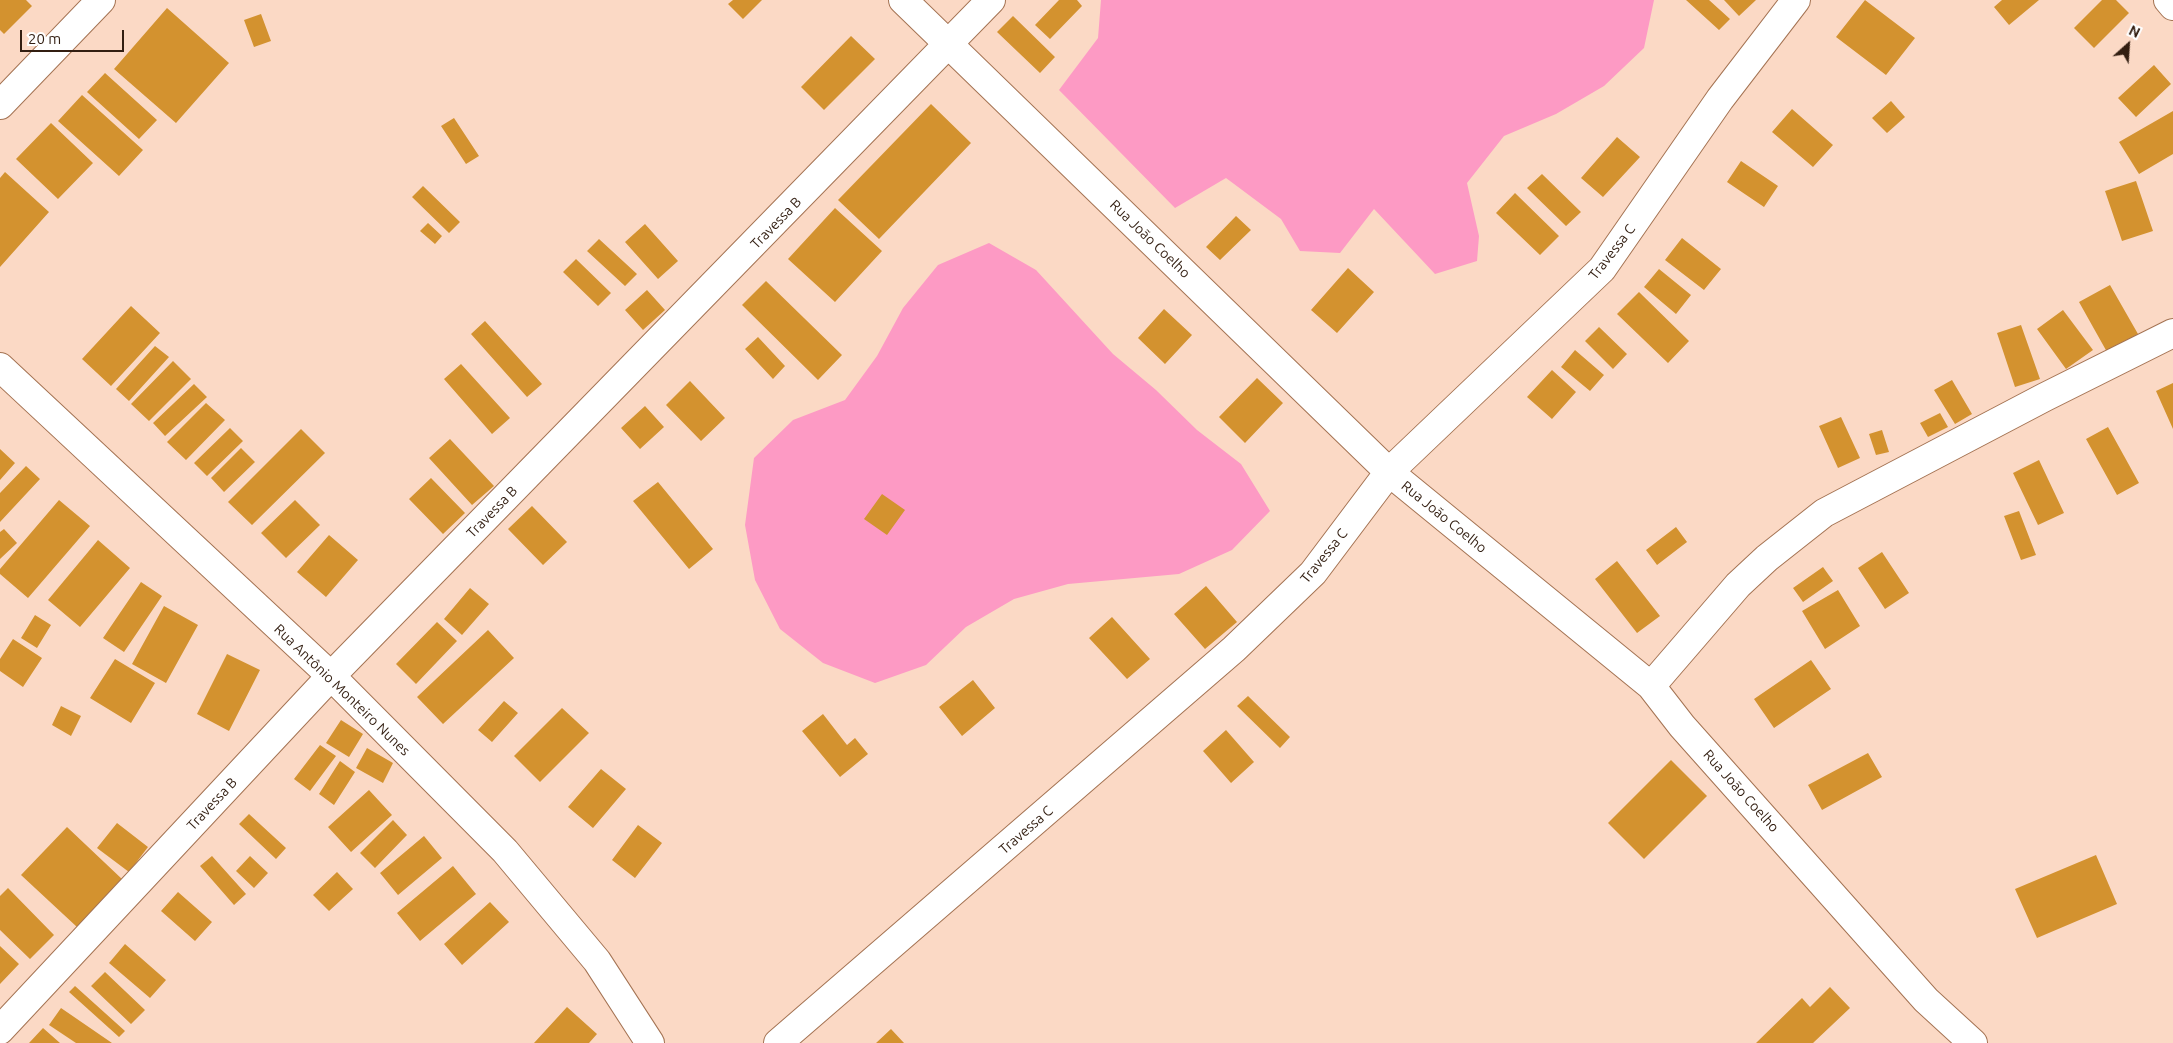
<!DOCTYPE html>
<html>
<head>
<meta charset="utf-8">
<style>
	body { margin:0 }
	#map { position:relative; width:2173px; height:1043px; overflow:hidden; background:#fbd9c5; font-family:Ubuntu,sans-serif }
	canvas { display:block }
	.north { position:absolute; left:2103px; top:20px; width:50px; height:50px; -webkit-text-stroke:4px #fff; paint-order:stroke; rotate:26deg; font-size:14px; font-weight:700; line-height:20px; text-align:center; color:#321e11 }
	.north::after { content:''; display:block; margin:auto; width:18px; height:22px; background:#321e11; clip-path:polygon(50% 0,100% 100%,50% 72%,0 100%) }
	.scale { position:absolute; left:20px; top:30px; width:104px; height:22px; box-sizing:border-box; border:2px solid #321e11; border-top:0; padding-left:6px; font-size:15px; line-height:18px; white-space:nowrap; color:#321e11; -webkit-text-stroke:4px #fff; paint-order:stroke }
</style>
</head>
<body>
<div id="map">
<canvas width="2173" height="1043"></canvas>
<div class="north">N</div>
<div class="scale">20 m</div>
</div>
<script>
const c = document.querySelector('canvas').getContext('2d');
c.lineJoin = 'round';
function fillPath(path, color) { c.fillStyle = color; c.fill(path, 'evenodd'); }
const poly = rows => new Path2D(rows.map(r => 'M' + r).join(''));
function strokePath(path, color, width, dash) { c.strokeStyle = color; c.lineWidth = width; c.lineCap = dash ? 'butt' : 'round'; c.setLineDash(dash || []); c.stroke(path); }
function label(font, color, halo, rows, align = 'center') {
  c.font = font + ' Ubuntu,sans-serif'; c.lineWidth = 4.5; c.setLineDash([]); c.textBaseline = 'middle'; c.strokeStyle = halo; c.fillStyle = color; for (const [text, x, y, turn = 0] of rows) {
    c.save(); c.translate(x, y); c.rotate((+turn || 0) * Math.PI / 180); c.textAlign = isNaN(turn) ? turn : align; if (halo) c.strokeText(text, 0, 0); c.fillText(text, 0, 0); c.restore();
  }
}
fillPath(poly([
	[1101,0,1654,0,1644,48,1604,86,1556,114,1504,136,1467,183,1479,236,1477,261,1435,274,1374,209,1340,253,1300,251,1281,219,1226,178,1175,208,1059,90,1098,38],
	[989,243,1036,270,1113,354,1156,390,1197,430,1241,464,1270,511,1232,550,1179,574,1068,584,1014,599,966,627,926,665,875,683,823,663,780,629,755,580,745,525,754,458,793,420,845,400,877,356,903,308,938,265]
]), '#fd9ac4');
fillPath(poly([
	[0,0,26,0,32,6,4,34,0,30],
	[733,0,762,0,743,19,728,4],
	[1059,0,1077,0,1082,6,1050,39,1035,25],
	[1686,0,1709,0,1730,19,1719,30],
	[1724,0,1756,0,1739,16],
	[1865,0,1915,38,1886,75,1836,37],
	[2002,0,2039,0,2009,25,1994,7],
	[2102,0,2116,0,2129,13,2094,48,2074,28],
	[167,8,229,63,176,123,114,69],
	[261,14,271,41,254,47,244,20],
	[1013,16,1055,57,1040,73,997,32],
	[851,36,875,59,824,110,801,87],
	[2154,65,2171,84,2136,117,2118,98],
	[105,73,157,120,139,139,87,92],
	[82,95,143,150,119,176,58,121],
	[1891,101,1905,117,1887,133,1872,118],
	[931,104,971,143,879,239,838,200],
	[1792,109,1833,145,1813,167,1772,132],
	[2173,111,2173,154,2139,174,2119,142],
	[454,118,479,156,466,164,441,126],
	[51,123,93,163,58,199,16,159],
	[1617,137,1640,157,1603,197,1581,178],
	[1741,161,1778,186,1764,207,1727,182],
	[5,172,49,212,0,267,0,178],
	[1542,174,1581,212,1566,226,1527,188],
	[2136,181,2153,231,2122,241,2105,191],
	[423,186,460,222,449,233,412,197],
	[1515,193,1559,236,1540,255,1496,213],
	[835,208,882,251,835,302,788,259],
	[1236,216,1251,230,1220,260,1206,247],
	[428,223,442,236,435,244,420,231],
	[645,224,678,261,658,279,625,242],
	[1682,238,1721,269,1704,290,1665,260],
	[599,239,637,274,625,286,587,251],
	[576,259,611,293,598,306,563,272],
	[1348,268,1374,292,1337,333,1311,310],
	[1659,269,1691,295,1676,314,1644,287],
	[766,281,842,355,818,380,742,305],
	[2110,285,2138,334,2107,352,2079,302],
	[647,290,665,310,643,330,625,310],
	[1639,292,1689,341,1668,363,1617,314],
	[131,306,160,333,111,386,82,359],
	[1164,309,1192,335,1165,364,1138,338],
	[2063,310,2093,350,2066,369,2037,329],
	[485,321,542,384,527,397,471,334],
	[2021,325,2040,379,2015,387,1997,333],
	[1599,327,1627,354,1613,369,1585,341],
	[758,337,785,366,773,379,745,349],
	[155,346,169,357,129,401,116,389],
	[1575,350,1604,375,1590,391,1561,367],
	[173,361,191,379,149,421,131,404],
	[461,364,510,418,492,434,444,379],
	[1552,370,1576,392,1552,419,1527,397],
	[1257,378,1283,403,1245,443,1219,417],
	[1952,380,1972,414,1955,424,1934,390],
	[690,381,725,418,701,441,666,405],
	[2173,383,2173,429,2156,391],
	[194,384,207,397,165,436,153,423],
	[206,403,225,420,186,460,167,442],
	[645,406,664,427,640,449,621,428],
	[1940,413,1948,427,1928,437,1920,423],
	[1841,417,1860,458,1838,468,1819,426],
	[2108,427,2139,483,2117,495,2086,439],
	[230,428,243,441,207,476,194,463],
	[301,429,325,453,252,525,228,502],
	[1882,430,1889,452,1876,455,1869,434],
	[450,439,494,486,472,505,429,458],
	[241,448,255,462,224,492,211,478],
	[0,449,15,463,0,480],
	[2039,460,2064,513,2038,525,2013,473],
	[26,466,40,479,0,522,0,493],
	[431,478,465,513,443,534,409,499],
	[658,482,713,549,689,569,633,501],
	[882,494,905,510,887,535,864,519],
	[59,500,90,526,28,598,0,574,0,569],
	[295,500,320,525,286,558,261,533],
	[532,506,567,542,543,565,508,529],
	[2019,511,2036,555,2021,560,2004,516],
	[1676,527,1687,542,1657,565,1646,550],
	[4,529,17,543,0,559,0,532],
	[329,535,358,560,326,597,297,572],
	[98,540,130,568,80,627,48,600],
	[1882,552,1909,593,1885,609,1858,568],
	[1617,561,1660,616,1637,633,1595,579],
	[1823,567,1833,581,1803,602,1793,588],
	[141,582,162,596,124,652,103,638],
	[1206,586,1237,622,1205,649,1174,614],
	[470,588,489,604,462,635,444,619],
	[1838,590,1860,626,1825,649,1802,611],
	[164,606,198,625,166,683,132,664],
	[35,615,51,625,37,648,21,638],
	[1112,617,1150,659,1127,679,1089,638],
	[437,622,457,641,416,684,396,664],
	[488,630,514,658,443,724,417,697],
	[13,639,42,658,23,687,0,671,0,659],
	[227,654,260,670,229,731,197,714],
	[115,659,155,683,131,723,90,698],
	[1811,660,1831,689,1774,728,1754,699],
	[973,680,995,708,962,736,939,707],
	[1248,696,1290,737,1280,748,1237,706],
	[504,701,518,713,492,742,478,730],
	[61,706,81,716,71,736,52,725],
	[562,708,589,733,540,782,514,756],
	[823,714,847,745,855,738,868,754,840,777,802,731],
	[341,720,363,734,349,757,326,743],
	[1226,730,1254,762,1231,783,1203,751],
	[320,745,336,756,310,791,294,779],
	[367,748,393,763,383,783,356,768],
	[1868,753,1882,777,1822,810,1808,785],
	[1671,760,1707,796,1644,859,1608,823],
	[340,761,355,772,334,805,319,794],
	[601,769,626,789,593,828,568,807],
	[369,790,392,815,351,852,328,827],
	[249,814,286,848,276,859,239,824],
	[393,820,407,835,375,868,360,853],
	[117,823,148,847,129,872,97,848],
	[638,825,662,843,635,878,612,860],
	[67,827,123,880,77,927,21,875],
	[424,836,442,858,398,895,380,873],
	[2096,855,2117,904,2037,938,2015,889],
	[212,856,246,894,234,905,200,866],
	[250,856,268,873,254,888,236,871],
	[453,866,476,894,420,941,397,913],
	[337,872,353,889,329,911,313,895],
	[8,888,54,935,30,959,0,930,0,896],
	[178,892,212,922,195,941,161,911],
	[490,902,509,922,462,965,444,944],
	[125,944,166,980,150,998,109,963],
	[0,946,19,964,0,984],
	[105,972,145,1010,131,1024,91,986],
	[75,986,125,1031,119,1037,69,992],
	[1830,987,1850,1008,1813,1043,1756,1043,1802,998,1810,1007],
	[567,1007,597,1034,589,1043,534,1043],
	[61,1008,112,1043,76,1043,49,1025],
	[43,1028,60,1043,29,1043],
	[891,1029,904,1043,876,1043]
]), '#d3922f');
const minor = poly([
	[903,0,1389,472,1651,686,1682,726,1926,1000,1973,1043],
	[0,105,101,0],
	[0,367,331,676,505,851,597,961,650,1043],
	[1651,686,1738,585,1767,558,1824,513,2045,397,2173,333],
	[0,1030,331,676,991,0],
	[778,1043,1234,649,1313,573,1389,472,1602,269,1720,99,1796,0]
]);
const tertiary = poly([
	[2168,0,2173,6]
]);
strokePath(minor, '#a47353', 30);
strokePath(tertiary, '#a47353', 30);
strokePath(minor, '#fff', 28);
strokePath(tertiary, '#fff', 28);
label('14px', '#321e11', '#fff', [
	["Travessa B",776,223,-46],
	["Rua João Coelho",1150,239,44],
	["Travessa C",1612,252,-52],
	["Travessa B",492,512,-46],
	["Rua João Coelho",1444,517,39],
	["Travessa C",1324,556,-51],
	["Rua Antônio Monteiro Nunes",342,690,44],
	["Rua João Coelho",1741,791,48],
	["Travessa B",212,804,-47],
	["Travessa C",1026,830,-41]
]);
</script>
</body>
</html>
